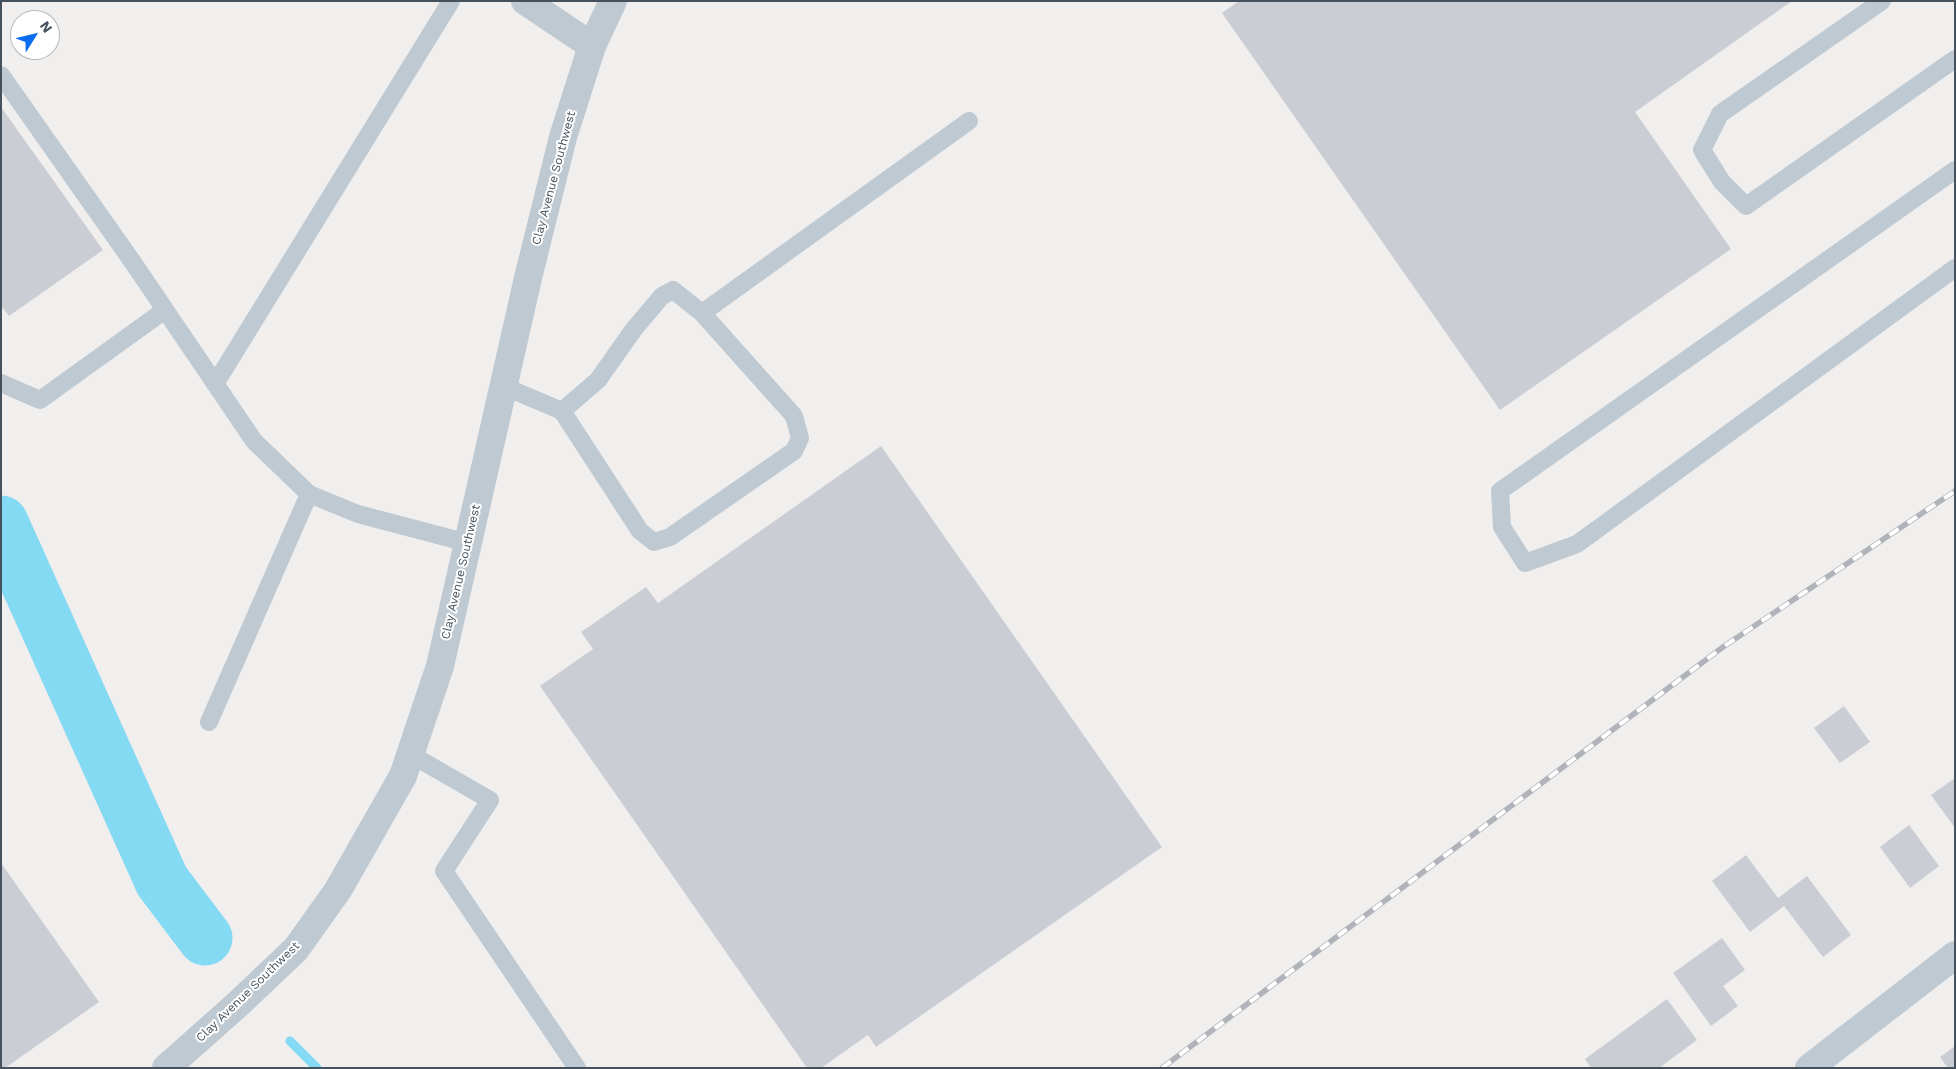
<!DOCTYPE html>
<html>
<head>
<meta charset="utf-8">
<style>
	body { margin:0 }
	#map { position:relative; width:1956px; height:1069px; overflow:hidden; background:#f1eeee; font-family:"Work Sans",sans-serif }
	canvas { display:block }
	.frame { position:absolute; inset:0; border:2px solid #45525d; pointer-events:none }
	.north { position:absolute; left:10px; top:10px; width:50px; height:50px; box-sizing:border-box; background:#fff; border:1px solid #b5babe; border-radius:50%; rotate:54deg; font-size:14px; font-weight:700; line-height:20px; text-align:center; color:#45525d }
	.north::after { content:''; display:block; margin:auto; width:18px; height:22px; background:#0c6cee; clip-path:polygon(50% 0,100% 100%,50% 72%,0 100%) }
</style>
</head>
<body>
<div id="map">
<canvas width="1956" height="1069"></canvas>
<div class="frame"></div>
<div class="north">N</div>
</div>
<script>
const c = document.querySelector('canvas').getContext('2d');
c.lineJoin = 'round';
const poly = rows => new Path2D(rows.map(r => 'M' + r).join(''));
function strokePath(path, color, width, dash) { c.strokeStyle = color; c.lineWidth = width; c.lineCap = dash ? 'butt' : 'round'; c.setLineDash(dash || []); c.stroke(path); }
function fillPath(path, color) { c.fillStyle = color; c.fill(path, 'evenodd'); }
function label(font, color, halo, rows, align = 'center') {
  c.font = font + ' "Work Sans",sans-serif'; c.lineWidth = 4; c.setLineDash([]); c.textBaseline = 'middle'; c.strokeStyle = halo; c.fillStyle = color; for (const [text, x, y, turn = 0] of rows) {
    c.save(); c.translate(x, y); c.rotate((+turn || 0) * Math.PI / 180); c.textAlign = isNaN(turn) ? turn : align; if (halo) c.strokeText(text, 0, 0); c.fillText(text, 0, 0); c.restore();
  }
}
strokePath(poly([
	[290,1041,317,1068]
]), '#83daf2', 9);
strokePath(poly([
	[1,523,162,881,205,938]
]), '#83daf2', 55);
fillPath(poly([
	[1239,1,1792,1,1635,112,1731,249,1500,410,1222,13],
	[1,107,103,250,9,316,1,306],
	[881,446,1162,847,876,1047,868,1035,821,1068,807,1068,540,686,593,649,581,632,646,587,658,603],
	[1844,706,1870,742,1840,763,1814,728],
	[1955,778,1955,828,1931,795],
	[1909,825,1939,866,1910,888,1880,847],
	[1746,855,1778,898,1807,876,1851,935,1823,957,1784,906,1750,932,1712,881],
	[1,863,99,1002,5,1068,1,1068],
	[1722,938,1745,970,1723,986,1738,1006,1711,1026,1673,973],
	[1667,999,1697,1040,1659,1068,1591,1068,1585,1059],
	[1955,1046,1955,1068,1948,1068,1940,1057]
]), '#cacdd4');
strokePath(poly([
	[1882,1,1720,114,1702,150,1722,182,1746,206,1955,59],
	[1,75,134,264,254,441,309,494,358,514,468,543],
	[1955,170,1500,491,1502,527,1525,563,1577,544,1955,268],
	[702,313,969,121],
	[1,383,40,400,165,310],
	[215,384,451,1],
	[503,386,562,411,640,531,654,542,670,537,794,451,800,438,794,416,702,313,673,290,662,296,634,329,598,380,562,411],
	[209,722,309,494],
	[410,754,490,800,444,871,577,1068]
]), '#bec9d2', 18);
strokePath(poly([
	[525,1,592,46],
	[1809,1068,1955,955]
]), '#bec9d2', 28);
strokePath(poly([
	[166,1068,238,1004,296,949,338,890,403,776,440,666,528,278,563,137,592,46,613,1]
]), '#bec9d2', 28);
const rail = poly([
	[1162,1068,1723,647,1955,491]
]);
strokePath(rail, '#b0b4ba', 5.5);
strokePath(rail, '#fff', 4, [11]);
label('12px', '#45525d', '#fff', [
	["Clay Avenue Southwest",554,178,-75],
	["Clay Avenue Southwest",461,572,-77],
	["Clay Avenue Southwest",248,992,-44]
]);
</script>
</body>
</html>
